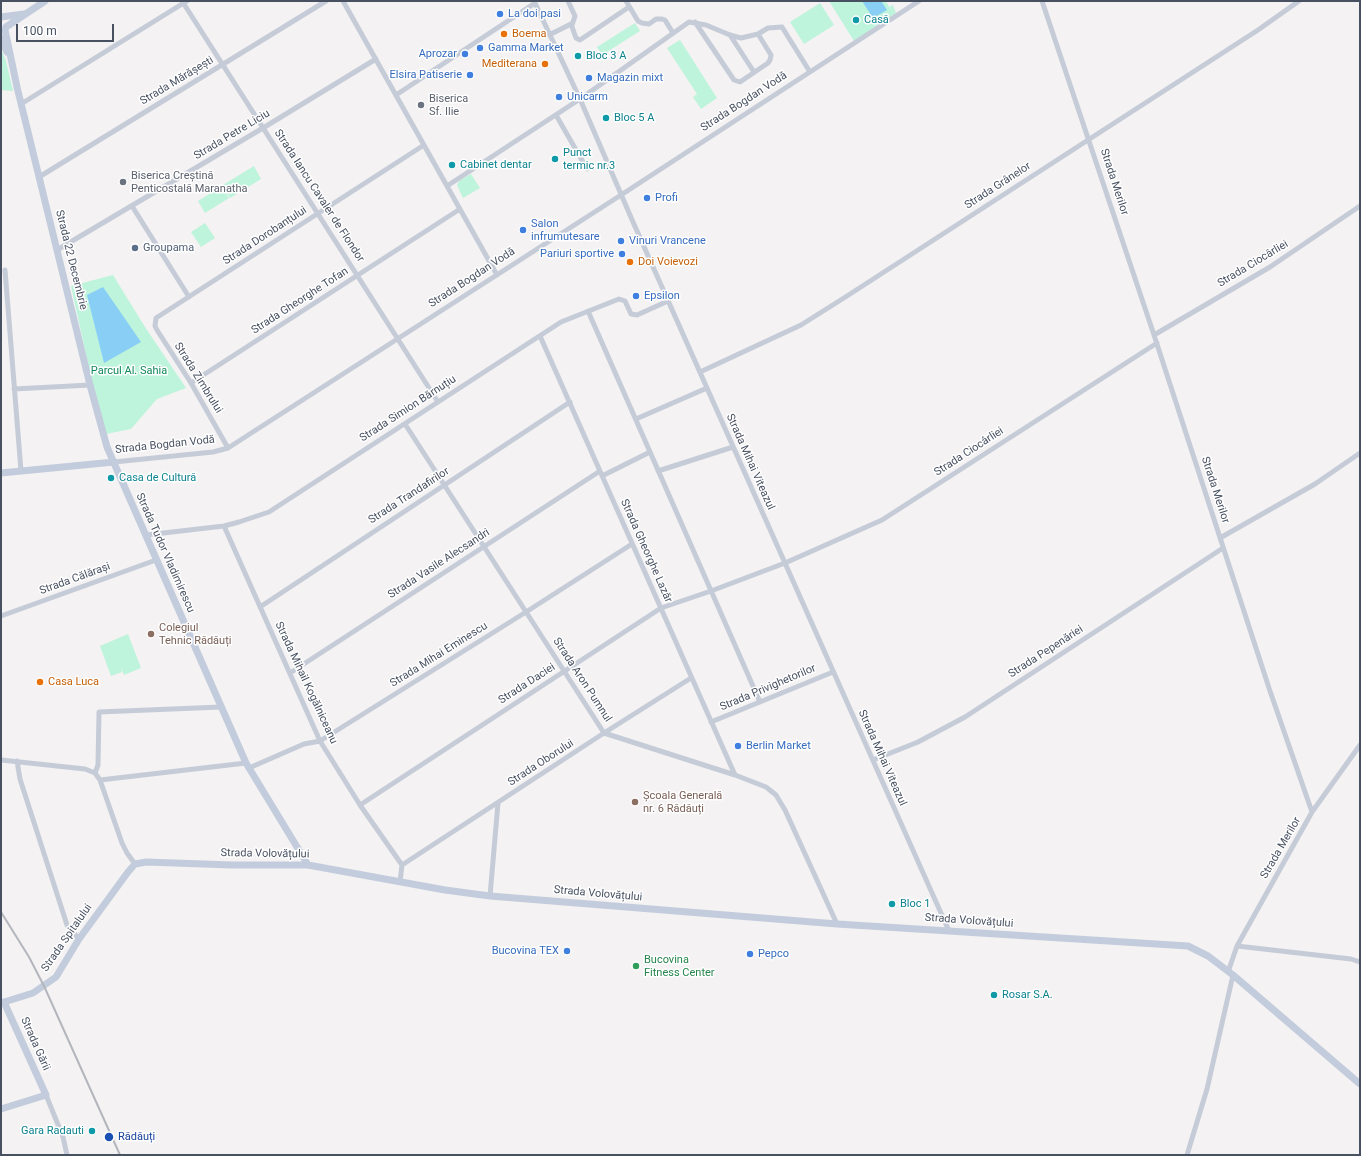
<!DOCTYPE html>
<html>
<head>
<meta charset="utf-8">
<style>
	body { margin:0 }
	#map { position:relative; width:1361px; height:1156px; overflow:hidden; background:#f4f2f2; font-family:Roboto,sans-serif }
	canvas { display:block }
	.frame { position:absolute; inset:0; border:2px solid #485162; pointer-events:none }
	.scale { position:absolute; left:16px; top:24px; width:98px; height:18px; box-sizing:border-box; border:2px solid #485162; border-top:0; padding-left:5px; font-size:12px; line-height:14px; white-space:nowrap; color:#485162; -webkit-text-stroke:3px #fff; paint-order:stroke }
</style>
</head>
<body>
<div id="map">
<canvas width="1361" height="1156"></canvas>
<div class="frame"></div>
<div class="scale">100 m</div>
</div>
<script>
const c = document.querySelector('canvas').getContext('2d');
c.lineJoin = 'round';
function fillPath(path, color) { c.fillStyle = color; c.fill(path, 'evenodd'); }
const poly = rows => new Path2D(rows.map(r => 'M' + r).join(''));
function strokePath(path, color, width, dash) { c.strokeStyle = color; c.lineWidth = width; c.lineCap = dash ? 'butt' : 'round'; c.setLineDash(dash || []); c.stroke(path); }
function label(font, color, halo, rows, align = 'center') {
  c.font = font + ' Roboto,sans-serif'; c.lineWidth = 3; c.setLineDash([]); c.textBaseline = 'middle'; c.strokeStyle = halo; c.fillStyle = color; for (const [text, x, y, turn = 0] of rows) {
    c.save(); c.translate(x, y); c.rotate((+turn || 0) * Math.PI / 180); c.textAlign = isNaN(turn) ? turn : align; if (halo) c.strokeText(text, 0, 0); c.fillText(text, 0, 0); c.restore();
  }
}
fillPath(poly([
	[829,1,886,1,889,7,893,5,896,13,854,41],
	[820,3,834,25,804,44,790,22],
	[635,23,640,31,602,55,597,47],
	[680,40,717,98,701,109,693,97,697,94,667,48],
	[1,49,6,61,13,91,1,90],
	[254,166,261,179,230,198,223,185],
	[471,174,480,188,463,198,457,185,459,181],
	[222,186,229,198,205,213,198,201],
	[205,223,215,238,201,247,191,232],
	[113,275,145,327,186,388,157,399,131,429,106,434,93,386,71,286],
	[128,634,141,668,124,675,121,667,122,672,111,676,100,646]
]), '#bef4db');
fillPath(poly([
	[862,1,881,1,887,10,873,18],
	[103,287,141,342,104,363,87,295]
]), '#88cef5');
strokePath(poly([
	[182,1,438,402],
	[343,1,497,275],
	[534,1,580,99,633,222,949,931],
	[568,1,575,16,572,25,571,24],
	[626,1,638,21,642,23,649,24,656,19,662,19,665,20,673,33],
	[1042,1,1154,335,1270,691,1312,812],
	[695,22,734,80,740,82,768,63,770,60,771,55,758,34],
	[549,35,571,24,576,38,580,40,629,7],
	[730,35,754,72],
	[396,95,535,3],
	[21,104,187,1],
	[556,115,587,169],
	[39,177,326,1],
	[447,186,580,99,689,22,706,25,730,35,741,38,758,34,768,28,782,27,810,72],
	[132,206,189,297],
	[57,250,263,128,376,59],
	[5,270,21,471],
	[588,311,760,702],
	[1154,335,1270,267,1360,206],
	[540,336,735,775],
	[700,372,801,325,847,296,1258,30,1299,1],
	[191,383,460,209],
	[14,389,90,385],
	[636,419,707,388],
	[405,424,604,733,735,775,766,787,776,795,785,810,837,924],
	[228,448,191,383,157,330,155,326,156,318,424,145],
	[114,462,213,452,228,448,621,195,919,1],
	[658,471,733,447],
	[602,476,650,452],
	[224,526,320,741,360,805,402,865,400,882],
	[146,535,224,526,239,522,269,512,561,322,619,299,625,301,631,314,637,315,668,301],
	[1220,538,1315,484,1360,453],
	[260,607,570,402],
	[1,616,156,560],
	[290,673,600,471],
	[711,722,833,672],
	[1,760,85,769,95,773,100,780,122,843,127,853,135,864],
	[873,760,918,742,965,717,1223,548],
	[17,761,20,779,67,925,79,939],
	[249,768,304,744,320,741,526,612,632,544],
	[95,773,98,765,99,712,221,707],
	[100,780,246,763],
	[360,805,661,608,711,591,785,563,882,520,1157,343],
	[402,865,604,733,691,678],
	[490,896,498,803],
	[1237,946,1351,959,1360,962],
	[1228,972,1237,946,1312,812,1360,745],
	[46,1095,63,1137,67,1155],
	[1187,1155,1207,1089,1233,975]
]), '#c5ccd8', 5);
strokePath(poly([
	[1,17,24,14],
	[6,27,45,1],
	[5,30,17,87,90,385,107,447,246,763,308,865],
	[1,39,7,52],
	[1,473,114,462],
	[1,1003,33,993,56,977,79,939,128,872,135,864,146,862,232,865,308,865,445,890,490,896,837,924,1188,946,1208,956,1233,975,1360,1084],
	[1,1109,46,1095,4,1002]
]), '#c3ccdc', 7);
strokePath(poly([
	[1,912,29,957,44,986,120,1155]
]), '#b4b6bd', 2);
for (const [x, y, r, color] of [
	[500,14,4,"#3f7fe0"],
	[856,20,4,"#0f9aa8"],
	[504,34,4,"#e8710a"],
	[480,48,4,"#3f7fe0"],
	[465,54,4,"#3f7fe0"],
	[578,56,4,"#0f9aa8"],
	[545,64,4,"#e8710a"],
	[470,75,4,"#3f7fe0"],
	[589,78,4,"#3f7fe0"],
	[559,97,4,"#3f7fe0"],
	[421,105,4,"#6b7280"],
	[606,118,4,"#0f9aa8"],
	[555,159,4,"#0f9aa8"],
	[452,165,4,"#0f9aa8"],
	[123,182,4,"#6b7280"],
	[647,198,4,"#3f7fe0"],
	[523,230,4,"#3f7fe0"],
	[621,241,4,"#3f7fe0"],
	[135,248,4,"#5c6f8a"],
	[622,254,4,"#3f7fe0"],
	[630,262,4,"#e8710a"],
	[636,296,4,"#3f7fe0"],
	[111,478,4,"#0f9aa8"],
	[151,634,4,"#8d6e63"],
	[40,682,4,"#e8710a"],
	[738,746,4,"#3f7fe0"],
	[635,802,4,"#8d6e63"],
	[892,904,4,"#0f9aa8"],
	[567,951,4,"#3f7fe0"],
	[750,954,4,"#3f7fe0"],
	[636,966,4,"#2e9e5b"],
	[994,995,4,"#0f9aa8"],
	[92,1131,4,"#0f9aa8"],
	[109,1137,5,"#1a4fb4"]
]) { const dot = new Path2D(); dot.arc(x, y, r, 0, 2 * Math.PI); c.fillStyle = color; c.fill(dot); strokePath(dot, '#fff', 1.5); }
label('11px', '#366cbe', '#fff', [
	["La doi pasi",508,14],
	["Gamma Market",488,48],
	["Aprozar",457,54,"right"],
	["Elsira Patiserie",462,75,"right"],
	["Magazin mixt",597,78],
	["Unicarm",567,97],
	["Profi",655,198],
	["Salon",531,224],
	["infrumutesare",531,237],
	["Vinuri Vrancene",629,241],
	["Pariuri sportive",614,254,"right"],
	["Epsilon",644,296],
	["Berlin Market",746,746],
	["Bucovina TEX",559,951,"right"],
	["Pepco",758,954]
], 'left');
label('11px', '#0d838f', '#fff', [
	["Casă",864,20],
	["Bloc 3 A",586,56],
	["Bloc 5 A",614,118],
	["Punct",563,153],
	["termic nr.3",563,166],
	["Cabinet dentar",460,165],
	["Casa de Cultură",119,478],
	["Bloc 1",900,904],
	["Rosar S.A.",1002,995],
	["Gara Radauti",84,1131,"right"]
], 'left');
label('11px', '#c56008', '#fff', [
	["Boema",512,34],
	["Mediterana",537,64,"right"],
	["Doi Voievozi",638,262],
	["Casa Luca",48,682]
], 'left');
label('11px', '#485162', '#fff', [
	["Strada Mărășești",177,81,-31],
	["Strada Bogdan Vodă",744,102,-33],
	["Strada Petre Liciu",232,135,-31],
	["Strada Merilor",1114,182,72],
	["Strada Grânelor",998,186,-33],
	["Strada Iancu Cavaler de Flondor",319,196,57],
	["Strada Dorobanțului",265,236,-33],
	["Strada 22 Decembrie",71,260,76],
	["Strada Ciocârliei",1253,264,-31],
	["Strada Bogdan Vodă",472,278,-33],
	["Strada Gheorghe Tofan",300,301,-33],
	["Strada Zimbrului",198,378,58],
	["Strada Simion Bărnuțiu",408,409,-33],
	["Strada Bogdan Vodă",165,445,-6],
	["Strada Ciocârliei",969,452,-33],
	["Strada Mihai Viteazul",750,462,66],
	["Strada Merilor",1215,490,72],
	["Strada Trandafirilor",409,496,-33],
	["Strada Gheorghe Lazăr",646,551,66],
	["Strada Tudor Vladimirescu",165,553,66],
	["Strada Vasile Alecsandri",439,564,-33],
	["Strada Călărași",75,579,-20],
	["Strada Pepenăriei",1046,652,-33],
	["Strada Mihai Eminescu",439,655,-32],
	["Strada Aron Pumnul",582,680,57],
	["Strada Mihail Kogălniceanu",306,683,65],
	["Strada Daciei",527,684,-33],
	["Strada Privighetorilor",768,688,-23],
	["Strada Mihai Viteazul",882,758,66],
	["Strada Oborului",541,763,-33],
	["Strada Merilor",1281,848,-60],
	["Strada Volovățului",265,854,1],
	["Strada Volovățului",598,894,5],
	["Strada Volovățului",969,921,4],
	["Strada Spitalului",67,938,-55],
	["Strada Gării",35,1044,66]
]);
label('11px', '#5b616d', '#fff', [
	["Biserica",429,99],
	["Sf. Ilie",429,112],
	["Biserica Creștină",131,176],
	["Penticostală Maranatha",131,189]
], 'left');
label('11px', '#4e5e75', '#fff', [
	["Groupama",143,248]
], 'left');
label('11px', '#0f875d', '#fff', [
	["Parcul Al. Sahia",129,371]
]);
label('11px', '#785e54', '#fff', [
	["Colegiul",159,628],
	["Tehnic Rădăuți",159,641],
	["Școala Generală",643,796],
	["nr. 6 Rădăuți",643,809]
], 'left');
label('11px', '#27864d', '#fff', [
	["Bucovina",644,960],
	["Fitness Center",644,973]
], 'left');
label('11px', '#164399', '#fff', [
	["Rădăuți",118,1137]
], 'left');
</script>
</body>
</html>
